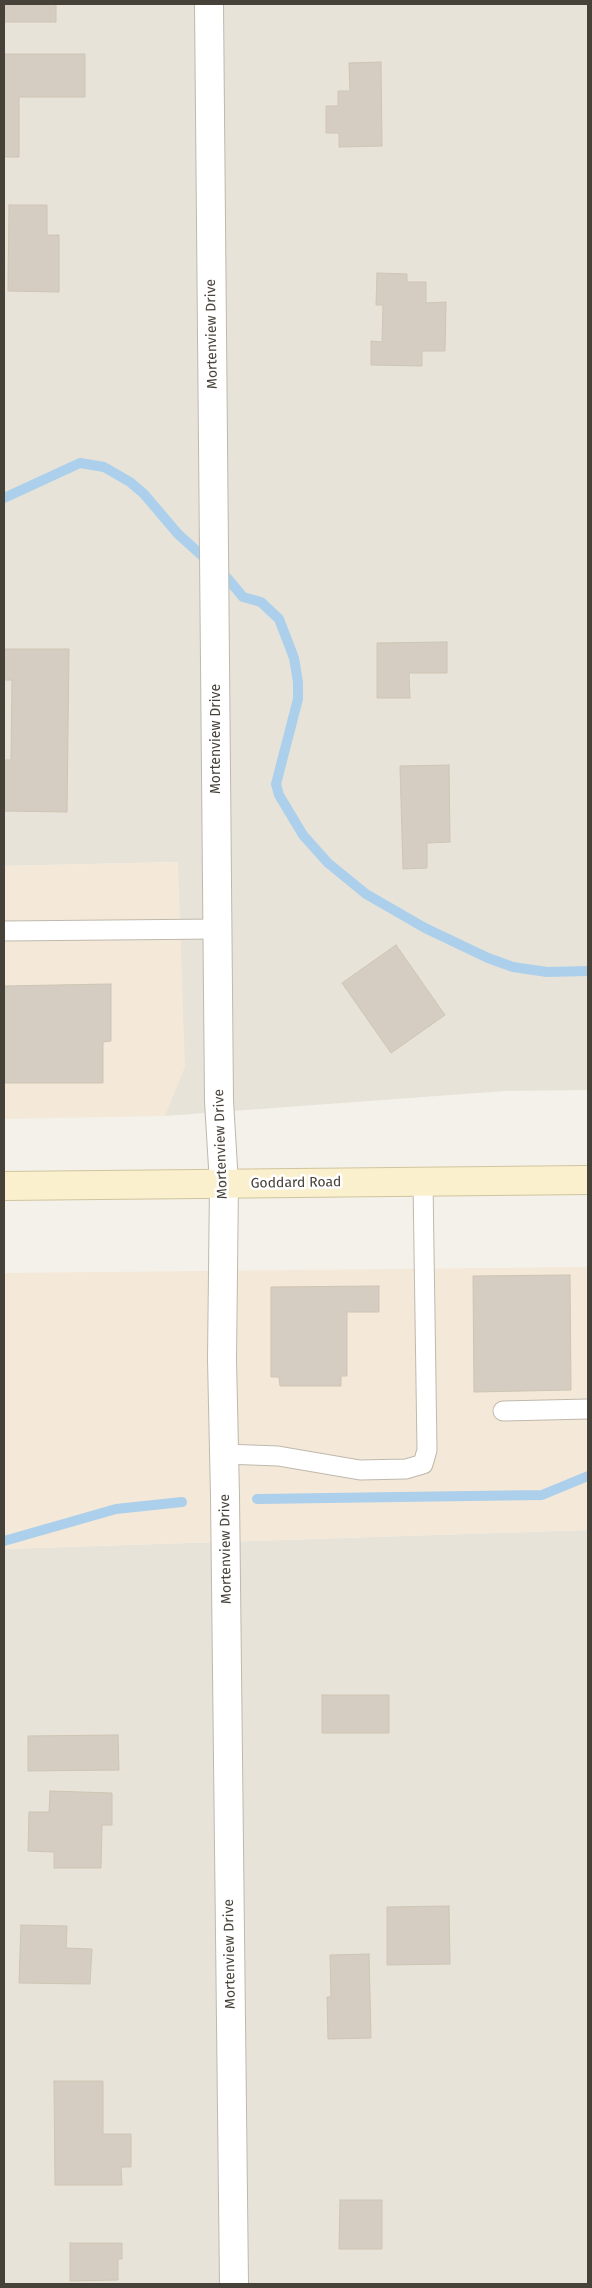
<!DOCTYPE html>
<html>
<head>
<meta charset="utf-8">
<style>
	body { margin:0 }
	#map { position:relative; width:592px; height:2288px; overflow:hidden; background:#f4f1ea; font-family:"Fira Sans",sans-serif }
	canvas { display:block }
	.frame { position:absolute; inset:0; border:5px solid #474239; pointer-events:none }
</style>
</head>
<body>
<div id="map">
<canvas width="592" height="2288"></canvas>
<div class="frame"></div>
</div>
<script>
const c = document.querySelector('canvas').getContext('2d');
c.lineJoin = 'round';
function fillPath(path, color) { c.fillStyle = color; c.fill(path, 'evenodd'); }
const poly = rows => new Path2D(rows.map(r => 'M' + r).join(''));
function strokePath(path, color, width, dash) { c.strokeStyle = color; c.lineWidth = width; c.lineCap = dash ? 'butt' : 'round'; c.setLineDash(dash || []); c.stroke(path); }
function label(font, color, halo, rows, align = 'center') {
  c.font = font + ' "Fira Sans",sans-serif'; c.lineWidth = 5; c.setLineDash([]); c.textBaseline = 'middle'; c.strokeStyle = halo; c.fillStyle = color; for (const [text, x, y, turn = 0] of rows) {
    c.save(); c.translate(x, y); c.rotate((+turn || 0) * Math.PI / 180); c.textAlign = isNaN(turn) ? turn : align; if (halo) c.strokeText(text, 0, 0); c.fillText(text, 0, 0); c.restore();
  }
}
fillPath(poly([
	[4,4,588,4,588,1090,505,1091,165,1116,178,862,4,866],
	[588,1530,588,2284,4,2284,4,1549]
]), '#e7e3d9');
fillPath(poly([
	[178,862,185,1067,165,1116,4,1119,4,866],
	[588,1267,588,1530,4,1549,4,1273]
]), '#f4e8d8');
strokePath(poly([
	[4,498,80,463,104,467,130,482,144,494,178,534,228,579,243,597,261,602,279,619,294,658,298,682,298,699,276,784,279,795,303,835,328,863,366,894,425,928,488,958,513,967,547,972,588,971],
	[257,1499,542,1495,588,1476],
	[4,1541,116,1509,182,1502]
]), '#acd0eb', 10);
const building = poly([
	[4,4,56,4,56,22,4,22,4,4],
	[4,54,85,54,85,97,19,97,19,157,4,157,4,54],
	[381,62,382,146,339,147,339,133,326,133,326,106,338,106,338,91,350,91,349,63,381,62],
	[9,205,47,205,47,235,59,235,59,292,8,291,9,205],
	[377,273,407,274,407,282,426,282,426,303,446,302,445,351,422,351,422,366,371,365,371,341,382,342,383,305,376,305,377,273],
	[447,642,447,673,409,673,410,698,377,698,377,643,447,642],
	[4,649,69,649,67,812,4,811,4,760,11,760,12,680,4,680,4,649],
	[449,765,450,842,427,843,427,868,403,869,400,766,449,765],
	[396,945,445,1015,391,1053,342,983,396,945],
	[111,984,111,1041,103,1042,103,1083,4,1083,4,986,111,984],
	[570,1275,571,1390,474,1392,473,1276,570,1275],
	[379,1286,379,1312,347,1312,347,1376,341,1376,341,1386,280,1386,279,1377,271,1377,271,1287,379,1286],
	[322,1695,389,1695,389,1733,322,1733,322,1695],
	[118,1735,119,1770,28,1771,28,1736,118,1735],
	[50,1791,112,1793,112,1825,102,1825,101,1868,54,1868,54,1852,28,1851,29,1812,49,1812,50,1791],
	[449,1906,450,1964,387,1965,387,1907,449,1906],
	[21,1925,67,1926,66,1948,92,1949,90,1984,19,1983,21,1925],
	[369,1954,371,2038,328,2039,327,1997,331,1997,330,1955,369,1954],
	[54,2081,103,2081,103,2134,131,2134,131,2167,121,2167,122,2185,55,2185,54,2081],
	[340,2200,382,2200,382,2249,339,2249,340,2200],
	[70,2243,122,2243,122,2259,118,2259,118,2280,70,2281,70,2243]
]);
fillPath(building, '#d5cdc1');
strokePath(building, '#cfc5b4', 1);
const service = poly([
	[4,931,217,929],
	[503,1411,588,1409],
	[224,1454,278,1456,360,1470,406,1469,423,1464,427,1450,423,1182]
]);
const minor = poly([
	[224,1184,222,1359,225,1496,234,2284]
]);
const tertiary = poly([
	[209,4,219,1101,224,1184]
]);
const secondary = poly([
	[4,1186,588,1180]
]);
strokePath(service, '#bfb9ad', 21);
strokePath(minor, '#bfb9ad', 30);
strokePath(tertiary, '#bfb9ad', 30);
strokePath(secondary, '#d0c49d', 30);
strokePath(service, '#fff', 19);
strokePath(minor, '#fff', 28);
strokePath(tertiary, '#fff', 28);
strokePath(secondary, '#fbf0ce', 28);
label('14px', '#474239', '#fff', [
	["Mortenview Drive",212,334,-91],
	["Mortenview Drive",216,739,-90],
	["Mortenview Drive",221,1144,-92],
	["Goddard Road",296,1183,-1],
	["Mortenview Drive",226,1549,-91],
	["Mortenview Drive",230,1954,-91]
]);
</script>
</body>
</html>
